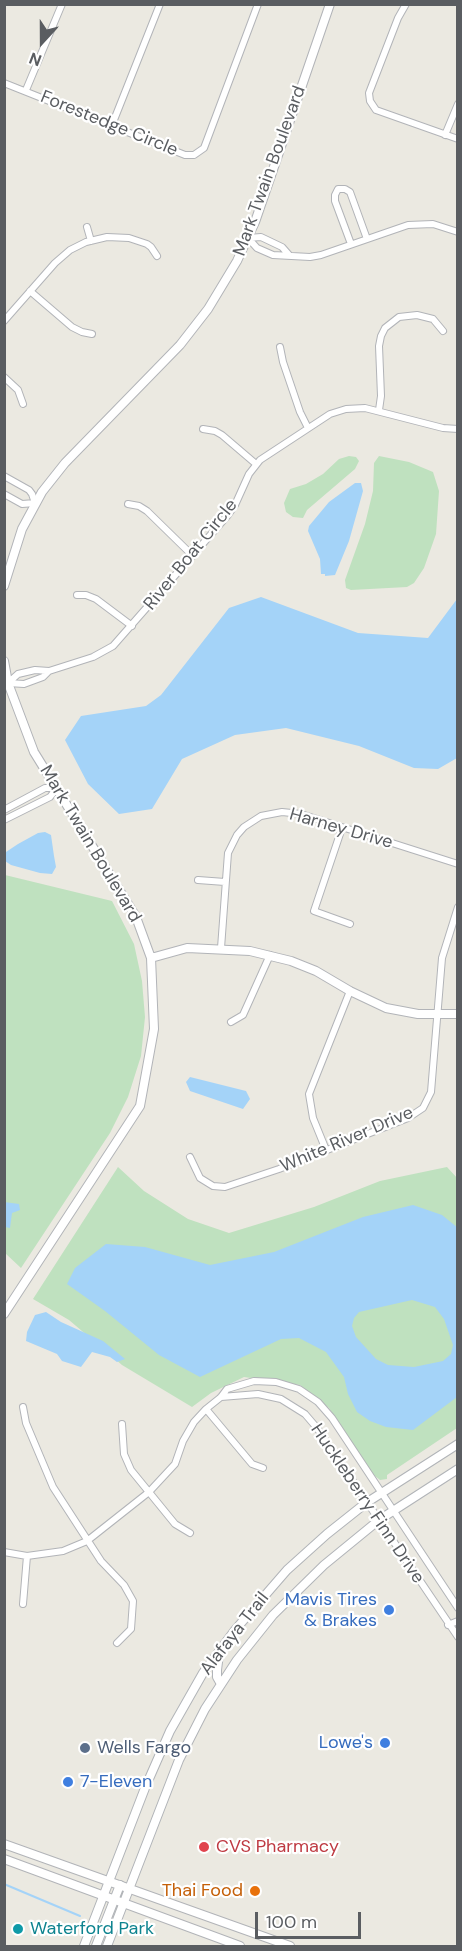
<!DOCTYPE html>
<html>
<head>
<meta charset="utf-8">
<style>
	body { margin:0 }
	#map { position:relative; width:462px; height:1951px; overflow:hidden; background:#ebe9e1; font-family:"DM Sans",sans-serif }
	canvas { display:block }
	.frame { position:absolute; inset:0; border:6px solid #5a5d61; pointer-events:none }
	.north { position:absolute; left:12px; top:12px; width:60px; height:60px; -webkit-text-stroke:4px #fff; paint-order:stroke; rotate:201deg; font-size:16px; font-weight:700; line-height:24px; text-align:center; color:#5a5d61 }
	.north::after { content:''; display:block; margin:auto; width:21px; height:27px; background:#5a5d61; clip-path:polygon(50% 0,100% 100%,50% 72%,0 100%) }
	.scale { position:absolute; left:255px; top:1912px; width:106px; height:27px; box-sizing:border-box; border:3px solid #5a5d61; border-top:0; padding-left:8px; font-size:18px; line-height:21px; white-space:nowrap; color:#5a5d61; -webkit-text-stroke:4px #fff; paint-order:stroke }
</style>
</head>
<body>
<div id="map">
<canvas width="462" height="1951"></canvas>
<div class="frame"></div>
<div class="north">N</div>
<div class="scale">100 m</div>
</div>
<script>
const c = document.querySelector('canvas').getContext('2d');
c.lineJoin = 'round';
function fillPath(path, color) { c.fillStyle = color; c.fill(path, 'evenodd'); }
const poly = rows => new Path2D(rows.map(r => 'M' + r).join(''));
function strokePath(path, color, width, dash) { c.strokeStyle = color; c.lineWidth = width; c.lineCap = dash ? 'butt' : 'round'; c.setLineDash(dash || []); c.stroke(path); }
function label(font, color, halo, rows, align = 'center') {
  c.font = font + ' "DM Sans",sans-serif'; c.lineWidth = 4.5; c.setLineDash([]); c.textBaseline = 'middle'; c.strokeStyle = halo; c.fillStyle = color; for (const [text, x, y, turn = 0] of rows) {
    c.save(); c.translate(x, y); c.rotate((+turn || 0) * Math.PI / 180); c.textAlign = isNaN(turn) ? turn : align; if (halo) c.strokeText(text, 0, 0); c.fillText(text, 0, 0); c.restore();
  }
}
fillPath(poly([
	[349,456,356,457,359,461,355,469,307,510,303,518,293,517,286,512,284,503,290,489,306,484,323,474,339,459],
	[379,456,409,462,433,472,439,491,436,534,424,568,414,583,407,587,351,590,346,588,345,580,365,524,373,491,374,463],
	[5,875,112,901,134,944,142,981,145,1017,141,1056,128,1097,110,1133,21,1268,5,1253],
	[118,1167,144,1191,188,1219,229,1233,314,1207,380,1181,447,1167,458,1179,457,1428,387,1475,387,1479,380,1480,370,1472,329,1408,300,1385,244,1377,211,1393,192,1407,122,1365,69,1320,33,1299]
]), '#bfe1bf');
fillPath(poly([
	[355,483,361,483,363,491,349,541,335,575,325,576,325,574,321,574,320,559,308,531,309,526,329,502],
	[261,597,358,633,428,638,457,599,457,758,438,769,414,768,359,746,286,728,235,735,182,759,152,809,119,814,88,784,65,740,81,716,146,706,161,695,229,608],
	[45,832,51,835,54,856,56,867,52,874,40,873,11,865,5,861,6,852,18,844,38,833],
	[190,1077,246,1091,250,1099,243,1109,190,1091,186,1082],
	[4,1202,19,1204,20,1210,12,1213,10,1228,5,1227],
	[413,1205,442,1215,458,1228,457,1397,413,1430,386,1427,370,1421,357,1412,348,1394,344,1377,326,1352,299,1338,281,1339,200,1377,159,1355,105,1311,67,1284,75,1268,106,1244,145,1247,210,1265,274,1252,363,1217],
	[412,1300,435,1307,444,1319,453,1345,451,1354,443,1361,414,1367,388,1365,376,1359,356,1337,352,1326,354,1318,359,1312],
	[46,1312,61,1322,103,1341,125,1359,117,1362,110,1357,92,1352,81,1367,62,1361,57,1354,26,1341,27,1332,35,1315]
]), '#a4d3f8');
strokePath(poly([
	[4,1884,80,1916]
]), '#a4d3f8', 2);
const minor = poly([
	[406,4,398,18,369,93,370,101,376,110,458,139],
	[4,83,185,155,194,155,204,148,258,4],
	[26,90,62,4],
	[112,125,160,4],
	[445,135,458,104],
	[87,227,91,241],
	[351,244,335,201,335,195,338,189,345,189,350,192,367,239],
	[289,255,282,247,261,237,248,238,257,248,273,255,310,257,321,255,408,225,433,224,458,232],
	[30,291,72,327,82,332,92,334],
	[4,321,55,263,70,250,86,242,107,237,129,238,147,244,151,247,157,256],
	[280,347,283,362,300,412,308,428],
	[4,377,18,390,23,404],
	[379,410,381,396,379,346,381,336,385,328,399,317,417,315,433,319,443,331],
	[203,429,215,431,222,435,256,464],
	[4,476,29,490,32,494,35,503,22,504,4,494],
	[128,504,139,506,147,511,193,556],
	[77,595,86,595,96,599,132,626],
	[8,683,24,684,43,677,49,671,93,657,113,646,228,515,235,505,249,474,260,460,330,414,346,409,365,408,443,428,458,429],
	[8,683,18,674,35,670,49,671],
	[4,810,45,788,57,788,50,797,4,820],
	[342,828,314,911,350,924],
	[198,880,225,882],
	[221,948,228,853,237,835,244,827,261,816,282,812,301,814,458,864],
	[231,1022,243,1015,270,955],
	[326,1150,313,1118,309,1094,350,991],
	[190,1157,200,1178,213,1186,225,1187,279,1169,408,1118,423,1108,431,1092,442,958,458,907],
	[221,1397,258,1394,281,1399,305,1414,317,1428,458,1637],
	[23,1407,26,1423,53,1487,101,1561,124,1585,133,1601,131,1629,117,1643],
	[206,1409,252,1464,263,1468],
	[122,1424,124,1454,131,1470,175,1524,190,1533],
	[4,1552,27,1556,63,1551,87,1541,149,1492,175,1464,183,1441,194,1422,206,1409,221,1397,227,1389,254,1381,276,1382,299,1389,318,1402,332,1418,458,1608],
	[23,1604,27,1556],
	[448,1625,458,1621]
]);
const tertiary = poly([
	[4,586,22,529,42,492,65,463,180,345,208,309,237,261,255,222,330,4],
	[4,661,8,683,34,752,136,917,151,958,154,1029,140,1106,4,1314],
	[151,958,187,948,250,951,291,961,316,971,350,991,386,1008,418,1014,458,1014],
	[4,1844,290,1946],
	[4,1859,240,1946]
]);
const secondary = poly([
	[219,1654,217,1670,217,1677,221,1684],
	[84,1946,145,1788,170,1731,203,1673,235,1630,287,1570,327,1534,366,1503,458,1444],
	[96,1946,120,1885],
	[107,1946,179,1760,205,1709,237,1660,273,1615,324,1565,379,1520,458,1469]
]);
strokePath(minor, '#b2b4b8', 8);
strokePath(tertiary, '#b2b4b8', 10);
strokePath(secondary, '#b1b4b8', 10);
strokePath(minor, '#fff', 6);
strokePath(tertiary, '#fff', 8);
strokePath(secondary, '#fff', 8);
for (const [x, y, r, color] of [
	[389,1610,6,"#3f7fe0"],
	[385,1743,6,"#3f7fe0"],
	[85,1748,6,"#5c6f8a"],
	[68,1782,6,"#3f7fe0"],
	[204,1847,6,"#e0444e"],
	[255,1891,6,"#e8710a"],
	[18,1929,6,"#0f9aa8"]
]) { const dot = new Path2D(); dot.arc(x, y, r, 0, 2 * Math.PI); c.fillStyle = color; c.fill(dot); strokePath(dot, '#fff', 2); }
label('18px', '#5a5d61', '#fff', [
	["Forestedge Circle",109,124,22],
	["Mark Twain Boulevard",270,171,-70],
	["River Boat Circle",191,555,-51],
	["Harney Drive",341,829,16],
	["Mark Twain Boulevard",90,844,59],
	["White River Drive",347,1140,-23],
	["Huckleberry Finn Drive",367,1504,56],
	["Alafaya Trail",235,1634,-52]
]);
label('18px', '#366cbe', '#fff', [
	["Mavis Tires",377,1600],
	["& Brakes",377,1621],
	["Lowe's",373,1743],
	["7-Eleven",80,1782,"left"]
], 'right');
label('18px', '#4e5e75', '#fff', [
	["Wells Fargo",97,1748]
], 'left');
label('18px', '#be3a42', '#fff', [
	["CVS Pharmacy",216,1847]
], 'left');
label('18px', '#c56008', '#fff', [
	["Thai Food",243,1891]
], 'right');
label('18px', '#0d838f', '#fff', [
	["Waterford Park",30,1929]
], 'left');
</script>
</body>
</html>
